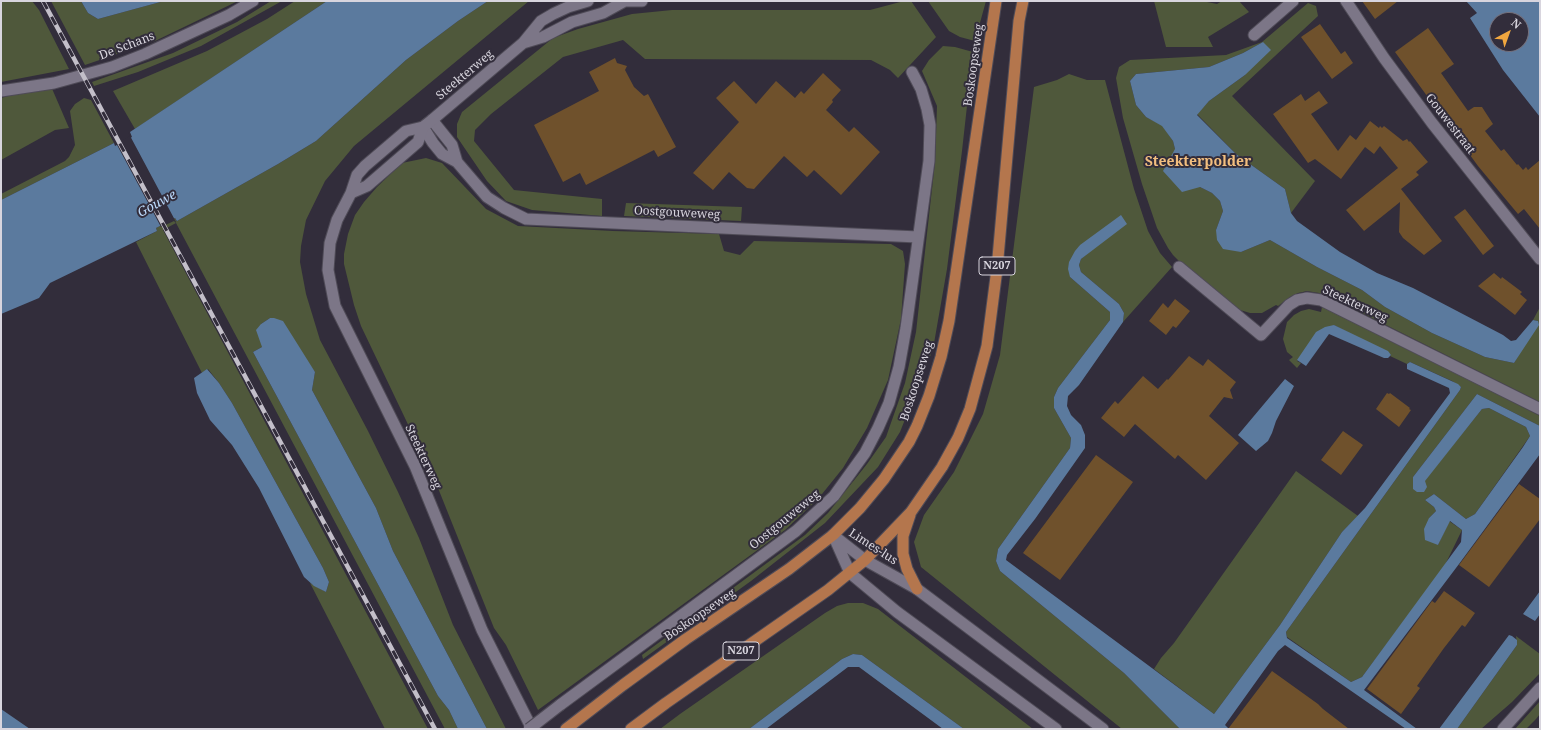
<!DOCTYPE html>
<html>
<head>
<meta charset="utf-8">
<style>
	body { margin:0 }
	#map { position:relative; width:1541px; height:730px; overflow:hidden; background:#322d3b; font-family:"Noto Serif",serif }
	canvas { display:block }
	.frame { position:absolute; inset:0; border:2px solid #d8d5de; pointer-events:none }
	.north { position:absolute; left:1489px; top:12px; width:40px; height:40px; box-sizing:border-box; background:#322d3b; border:1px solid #74707c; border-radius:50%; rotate:41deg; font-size:11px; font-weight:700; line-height:16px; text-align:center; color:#d8d5de }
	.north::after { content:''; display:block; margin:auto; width:14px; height:18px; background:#f0a63f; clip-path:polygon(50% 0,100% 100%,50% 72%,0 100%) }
</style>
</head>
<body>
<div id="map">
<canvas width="1541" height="730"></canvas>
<div class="frame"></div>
<div class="north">N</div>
</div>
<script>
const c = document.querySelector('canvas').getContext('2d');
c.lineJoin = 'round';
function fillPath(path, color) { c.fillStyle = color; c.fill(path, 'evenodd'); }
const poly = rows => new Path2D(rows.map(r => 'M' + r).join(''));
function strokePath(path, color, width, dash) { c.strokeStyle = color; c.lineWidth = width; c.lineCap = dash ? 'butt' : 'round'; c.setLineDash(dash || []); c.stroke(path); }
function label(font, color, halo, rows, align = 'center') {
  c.font = font + ' "Noto Serif",serif'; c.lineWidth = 4; c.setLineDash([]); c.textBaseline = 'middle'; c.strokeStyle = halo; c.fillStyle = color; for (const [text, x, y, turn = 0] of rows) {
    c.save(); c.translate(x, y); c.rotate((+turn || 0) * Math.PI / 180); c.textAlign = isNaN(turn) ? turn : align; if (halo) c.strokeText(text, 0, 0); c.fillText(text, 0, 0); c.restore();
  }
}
fillPath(poly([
	[1,1,32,1,39,10,69,69,1,82],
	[51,1,81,1,88,13,98,19,164,1,238,1,155,41,85,65],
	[271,1,282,1,201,46,138,72,94,86,92,82,173,53,237,22],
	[295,1,327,1,135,129,113,91,207,51,267,19],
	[488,1,529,1,354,146,325,181,306,220,301,246,300,262,306,294,320,340,368,431,398,492,419,538,453,625,506,729,487,729,393,551,376,508,312,390,315,372,270,318,261,324,262,347,253,352,438,696,449,710,458,729,445,729,176,223,163,230,428,729,385,729,310,583,326,592,329,582,323,568,232,403,219,383,208,369,202,373,136,242,157,231,156,228,158,227,175,218,177,221,278,164,316,141,406,60,458,21],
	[904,1,911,1,936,37,898,78,890,70,871,60,645,59,623,40,563,57,491,114,475,130,474,141,514,190,602,199,602,216,532,210,506,201,487,181,457,137,457,124,462,112,553,38,578,29,632,14,672,10,870,10],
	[928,1,986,1,975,41,960,37,949,31],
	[1154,1,1202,1,1217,4,1222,1,1239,1,1249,12,1208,37,1213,47,1166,47],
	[1308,3,1316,6,1318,16,1232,96,1315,181,1291,213,1285,189,1236,154,1197,114,1209,101,1245,75,1263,42,1243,53,1209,67,1136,74,1130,81,1136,105,1146,117,1162,125,1173,141,1175,149,1200,187,1212,193,1220,201,1223,211,1216,230,1241,252,1270,240,1317,267,1362,290,1385,307,1432,333,1485,357,1514,363,1538,321,1533,320,1540,307,1540,402,1336,300,1319,293,1307,291,1298,293,1290,297,1278,306,1276,305,1262,313,1250,313,1240,310,1182,264,1173,255,1168,248,1157,228,1142,184,1123,118,1116,78,1119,67,1130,60,1226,55,1262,42],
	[943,46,955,47,973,52,962,151,947,269,933,349,900,432,878,467,825,523,751,581,643,659,642,655,805,535,828,513,867,464,886,437,905,383,916,332,935,162,937,106,922,71,929,60],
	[1069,74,1087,80,1105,80,1134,189,1148,231,1160,253,1172,267,1123,322,1124,313,1119,304,1081,272,1079,265,1081,259,1089,252,1080,245,1070,277,1110,312,1110,320,1058,388,1054,397,1054,408,1071,438,1070,448,998,549,996,561,1000,571,1124,673,1180,729,1122,729,921,567,914,542,924,515,954,472,983,414,1000,355,1034,87,1057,80],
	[50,84,69,128,55,130,1,160,1,98],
	[84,98,91,100,114,143,1,200,1,194,65,161,69,157,75,145,70,111,75,104],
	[426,158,442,163,486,209,518,226,613,231,719,234,724,251,740,255,754,241,891,244,903,251,905,264,901,319,888,380,867,428,843,468,818,499,785,530,538,710,506,645,494,628,436,483,361,326,354,305,344,264,344,254,348,234,355,215,364,202,377,187,402,163],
	[626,203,742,207,741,221,624,216],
	[1322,307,1341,315,1540,416,1540,426,1477,394,1413,477,1413,489,1424,481,1482,409,1489,408,1526,427,1530,436,1475,514,1466,519,1434,494,1425,500,1434,507,1436,511,1429,518,1438,545,1449,521,1462,530,1444,567,1362,677,1351,682,1287,637,1286,632,1460,390,1461,387,1452,381,1410,362,1407,364,1390,356,1391,355,1334,325,1297,361,1301,363,1297,368,1289,360,1293,357,1287,352,1283,339,1287,322,1294,315,1301,311,1309,309,1321,312],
	[1296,471,1358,516,1342,532,1280,625,1214,714,1154,669,1161,658,1174,643],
	[848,603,863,603,878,609,1033,729,964,729,862,655,853,654,842,659,749,729,660,729,680,714,825,613,837,606],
	[1516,636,1540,654,1540,673,1512,702,1481,729,1457,729,1517,645],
	[1540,701,1540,714,1536,719,1526,729,1515,729]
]), '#4f583b');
fillPath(poly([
	[81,1,164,1,98,19,88,13],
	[327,1,488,1,458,21,406,60,316,141,278,164,177,221,175,218,158,227,156,228,157,231,50,283,39,298,1,314,1,200,114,143,115,146,132,137,130,132],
	[1466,1,1540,1,1540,117,1503,70,1470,18,1477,13],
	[1497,20,1521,20,1521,44,1497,44],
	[1263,42,1271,50,1245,75,1209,101,1197,115,1236,154,1285,189,1291,213,1297,221,1340,252,1377,273,1413,288,1503,335,1511,341,1516,340,1533,320,1538,321,1539,325,1514,363,1485,357,1432,333,1385,307,1362,290,1317,267,1270,240,1241,252,1223,249,1217,240,1216,230,1223,211,1220,201,1212,193,1200,187,1182,192,1163,171,1175,149,1173,141,1162,126,1146,117,1136,105,1130,81,1136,74,1209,67,1243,53],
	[1121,215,1127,224,1081,259,1079,265,1081,272,1119,304,1124,313,1123,322,1079,385,1068,396,1067,406,1071,415,1081,425,1085,435,1085,448,1035,519,1007,555,1006,560,1214,714,1280,625,1342,532,1365,508,1450,393,1449,388,1407,369,1407,364,1410,362,1458,384,1461,387,1460,390,1286,632,1287,638,1351,682,1362,677,1461,542,1462,530,1450,521,1438,545,1425,540,1424,529,1429,518,1436,511,1434,507,1425,500,1434,494,1466,519,1475,514,1523,447,1530,436,1526,427,1489,408,1482,409,1425,481,1427,487,1424,492,1417,492,1413,489,1413,477,1477,394,1540,426,1540,454,1459,564,1364,690,1417,729,1406,729,1285,645,1278,651,1225,725,1229,729,1180,729,1124,673,1000,571,996,561,998,549,1070,448,1071,438,1054,408,1054,397,1058,388,1110,320,1110,312,1070,277,1068,269,1069,262,1075,251,1080,245],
	[270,318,274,318,283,321,315,372,312,390,376,508,393,551,487,729,458,729,449,710,438,696,253,352,262,347,256,330,261,324],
	[1334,325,1388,351,1391,355,1388,358,1384,358,1329,334,1306,366,1297,360,1316,332,1325,327],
	[207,369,219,383,232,403,323,568,329,582,326,592,314,586,304,577,259,488,232,445,210,420,197,393,194,378],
	[1285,379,1294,386,1276,421,1272,433,1268,441,1256,451,1238,435],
	[1540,591,1540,614,1535,621,1523,614],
	[1509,635,1512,636,1517,640,1517,645,1457,729,1439,729],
	[853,654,862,655,964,729,943,729,859,667,848,667,766,729,749,729,842,659],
	[1,709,30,729,1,729]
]), '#5b7a9e');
fillPath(poly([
	[128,132,176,222,176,223,174,221,161,227,116,143,130,136]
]), '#322d3b');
fillPath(poly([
	[1362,1,1398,1,1375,19],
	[1320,24,1341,54,1345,51,1353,63,1332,79,1301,37],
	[1428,28,1454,64,1441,73,1468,111,1474,107,1482,107,1493,124,1485,131,1501,151,1504,149,1517,165,1518,164,1523,170,1526,167,1528,170,1540,160,1540,229,1524,209,1518,214,1478,166,1395,52],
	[615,58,617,63,627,66,625,70,634,87,644,96,648,94,676,147,658,157,654,150,586,185,580,173,563,182,534,125,599,91,589,72],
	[823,73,841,90,832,100,833,102,826,110,849,132,854,127,880,152,841,195,814,170,807,177,784,156,754,189,747,188,729,172,713,190,693,173,739,122,716,98,734,81,756,104,776,81,795,98,801,91,804,94],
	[1319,91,1328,103,1311,114,1338,151,1350,135,1356,140,1370,121,1379,128,1380,126,1382,128,1384,126,1403,141,1407,139,1409,142,1410,141,1428,162,1416,172,1419,175,1401,189,1442,241,1424,255,1403,238,1399,232,1400,202,1364,231,1346,210,1398,168,1380,146,1374,154,1365,147,1341,179,1315,159,1308,163,1273,114,1301,94,1305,101],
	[1465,209,1494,246,1483,255,1454,217],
	[1494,273,1501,279,1502,277,1522,292,1520,294,1527,300,1515,315,1478,286],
	[1175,299,1190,311,1176,328,1173,326,1166,335,1149,321,1163,303,1168,308],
	[1189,356,1203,366,1208,359,1236,382,1230,390,1233,399,1224,397,1209,416,1239,443,1206,480,1178,455,1175,459,1135,424,1124,437,1101,418,1115,401,1118,404,1143,376,1158,389,1167,379,1168,380],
	[1387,393,1389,394,1390,393,1410,408,1409,409,1411,410,1399,427,1376,409],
	[1343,431,1363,445,1341,475,1321,460],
	[1096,455,1133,482,1060,580,1023,553],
	[1519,484,1540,499,1540,519,1489,587,1459,565],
	[1444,591,1475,613,1465,627,1462,625,1444,648,1417,686,1420,688,1401,714,1367,689,1432,601,1435,603],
	[1272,671,1318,704,1323,709,1349,729,1228,729]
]), '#6f512c');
const minor = poly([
	[1346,1,1384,58,1432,123,1540,259],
	[1254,35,1293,1],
	[1,91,54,83,112,67,145,54,229,15,253,1],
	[432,120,452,145,457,162,487,197,504,208,526,219,918,237],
	[423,127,433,143,442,154,457,162],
	[1179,267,1261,335,1289,305,1297,300,1307,298,1321,300,1540,409],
	[560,705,796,531,834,496,865,453,878,428,889,403,899,367,906,328,929,161,930,125,927,109,921,89,912,72]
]);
const secondary = poly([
	[617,1,642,1],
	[523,43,543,37,572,22,603,13,623,2],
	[351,193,367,186,418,142,423,127],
	[833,535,865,560,917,589,1103,729],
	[834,537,850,573,897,612,1056,729],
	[532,729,482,630,415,466,335,306,328,270,330,243,337,220,351,193,357,175,365,166,406,131,423,127,432,120,523,43,541,21,553,14,568,7,588,1],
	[1503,729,1540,688]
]);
const primary = poly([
	[910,515,903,536,903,554,907,569,917,589],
	[566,729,623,685,686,639,789,569,833,535,860,508,884,479,909,442,917,426,929,396,941,357,949,321,996,1],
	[631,729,666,703,828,590,865,560,911,512,942,467,958,438,970,409,987,346,997,269,1019,21,1023,1]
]);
strokePath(minor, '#4f4b57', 13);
strokePath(secondary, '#4f4b57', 13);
strokePath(primary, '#4f4b57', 13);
strokePath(minor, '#7c7687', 11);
strokePath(secondary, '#7c7687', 11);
strokePath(primary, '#b4764d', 11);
const rail = poly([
	[43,1,435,729]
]);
strokePath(rail, '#c3bfc9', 4.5);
strokePath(rail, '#322d3b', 3, [9]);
const minorBridge = poly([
	[529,729,560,705]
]);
strokePath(minorBridge, '#4f4b57', 13, []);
strokePath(minorBridge, '#7c7687', 11);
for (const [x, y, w] of [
	[997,266,36],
	[741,651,36]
]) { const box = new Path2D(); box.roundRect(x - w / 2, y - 9, w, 18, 3); c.fillStyle = '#322d3b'; c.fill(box); strokePath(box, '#d8d5de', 1); }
label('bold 11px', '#d8d5de', null, [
	["N207",997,266],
	["N207",741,651]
]);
label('12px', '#d8d5de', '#322d3b', [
	["De Schans",127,46,-21],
	["Boskoopseweg",974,65,-82],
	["Steekterweg",465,75,-40],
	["Gouwestraat",1450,124,52],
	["Oostgouweweg",677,213,3],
	["Steekterweg",1355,304,25],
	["Boskoopseweg",917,381,-72],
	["Steekterweg",423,457,65],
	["Oostgouweweg",785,520,-39],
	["Limes-lus",873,547,33],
	["Boskoopseweg",700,615,-34]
]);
label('italic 13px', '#bcdafc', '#322d3b', [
	["Gouwe",157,204,-29]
]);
label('bold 14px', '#f2be7f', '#322d3b', [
	["Steekterpolder",1198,162]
]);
</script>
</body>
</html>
